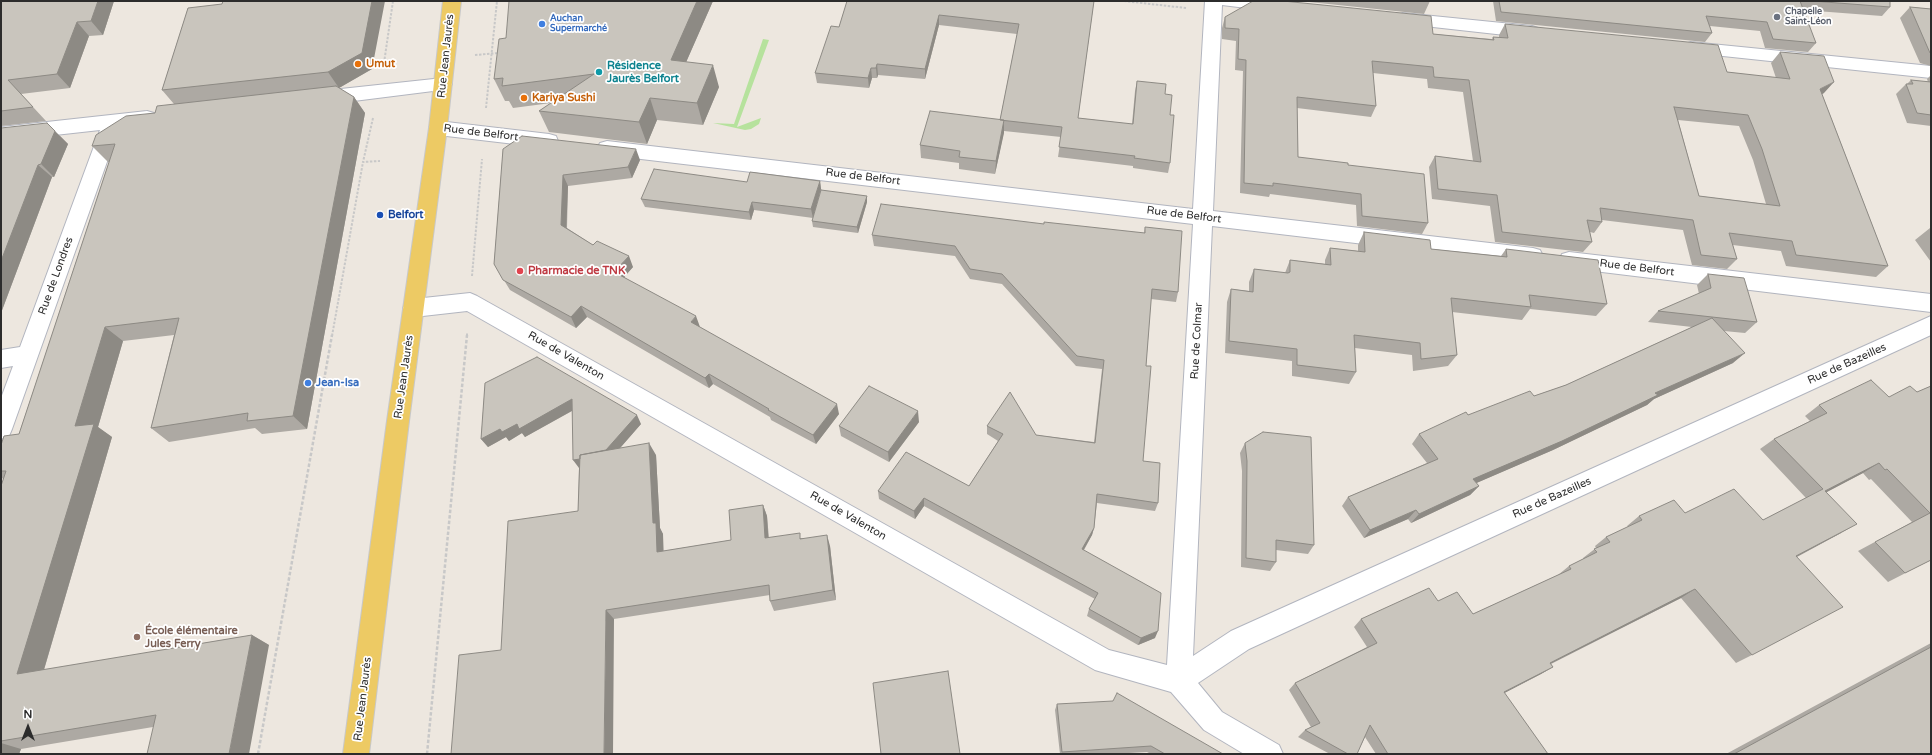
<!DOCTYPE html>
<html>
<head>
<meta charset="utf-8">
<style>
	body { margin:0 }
	#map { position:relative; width:1932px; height:755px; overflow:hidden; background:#ede7df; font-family:"Varela Round",sans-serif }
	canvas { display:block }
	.frame { position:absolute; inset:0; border:2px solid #2c2c2c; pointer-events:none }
	.north { position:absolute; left:8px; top:707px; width:40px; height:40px; -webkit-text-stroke:3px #fff; paint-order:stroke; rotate:0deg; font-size:11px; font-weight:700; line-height:16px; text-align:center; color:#2c2c2c }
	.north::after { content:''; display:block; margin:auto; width:14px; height:18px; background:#2c2c2c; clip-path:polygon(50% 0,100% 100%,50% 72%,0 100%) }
</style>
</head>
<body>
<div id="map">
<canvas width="1932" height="755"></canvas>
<div class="frame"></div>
<div class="north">N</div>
</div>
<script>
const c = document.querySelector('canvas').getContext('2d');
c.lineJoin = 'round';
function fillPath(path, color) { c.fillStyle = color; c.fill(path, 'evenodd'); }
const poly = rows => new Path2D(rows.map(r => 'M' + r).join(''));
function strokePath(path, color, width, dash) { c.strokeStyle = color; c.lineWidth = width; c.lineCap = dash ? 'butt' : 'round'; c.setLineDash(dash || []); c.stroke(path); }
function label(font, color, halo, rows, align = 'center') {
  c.font = font + ' "Varela Round",sans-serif'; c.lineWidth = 3.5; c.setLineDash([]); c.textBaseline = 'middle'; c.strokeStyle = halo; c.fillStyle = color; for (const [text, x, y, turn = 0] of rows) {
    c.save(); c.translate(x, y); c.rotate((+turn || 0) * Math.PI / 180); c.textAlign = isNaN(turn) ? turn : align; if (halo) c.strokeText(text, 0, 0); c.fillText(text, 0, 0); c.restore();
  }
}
fillPath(poly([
	[763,39,769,40,737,127,761,118,759,124,751,129,745,130,713,123,734,124]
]), '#b6e29d');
const street = poly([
	[1205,1,1282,1,1285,2,1288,6,1285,10,1279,12,1222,5,1213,211,1533,248,1540,250,1543,256,1540,262,1533,264,1212,226,1193,656,1231,631,1931,316,1931,335,1249,649,1198,683,1222,712,1279,745,1283,754,1244,754,1204,730,1171,692,1095,670,467,311,414,317,407,314,403,308,407,302,414,299,470,293,477,296,1109,650,1167,665,1193,224,607,155,600,153,597,148,600,143,607,141,1193,209,1205,1],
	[1403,13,1532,26,1538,28,1541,32,1538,36,1532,38,1397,23,1394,19,1397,15,1403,13],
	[1691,42,1931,66,1931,78,1685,52,1682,48,1685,44,1691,42],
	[443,78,449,79,452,84,449,89,322,105,315,103,313,98,315,93,322,91,443,78],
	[147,111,154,113,156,118,154,123,119,128,12,429,9,436,1,439,1,398,13,366,1,368,1,350,20,347,100,130,1,141,1,127,147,111],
	[438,121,549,134,556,136,558,141,556,146,549,148,438,135,431,133,429,128,431,123,438,121],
	[1569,252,1931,294,1931,312,1569,268,1562,266,1559,260,1562,254,1569,252]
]);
const primary = poly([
	[443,1,461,1,447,128,409,421,369,754,343,754,387,421,429,128,443,1]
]);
strokePath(street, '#b2b5bf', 2);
strokePath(primary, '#c8c8c8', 2);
strokePath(poly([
	[1124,1,1186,8],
	[475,55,499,53],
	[384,63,393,1],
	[486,108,497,1],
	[373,118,363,162,380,161],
	[472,276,482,159],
	[332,336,363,162],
	[467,336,467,332]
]), '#c8c8c8', 2, [2.5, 1.5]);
strokePath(poly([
	[258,754,332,335],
	[427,754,467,335]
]), '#c8c8c8', 2.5, [3.5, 2]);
fillPath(street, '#fff');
fillPath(primary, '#edca64');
fillPath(poly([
	[1,1,114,1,103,35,89,36,70,88,21,94,46,121,1,126],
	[713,1,686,62,719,87,703,125,657,120,647,144,549,132,539,111,551,103,513,108,509,101,505,101,494,79,506,38],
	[847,1,1094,1,1078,118,1132,124,1135,91,1137,81,1165,94,1170,115,1170,163,1168,173,1133,168,1133,166,1058,157,1061,137,1004,131,995,174,959,169,959,163,921,158,920,145,1000,120,1017,34,939,25,925,79,878,75,877,78,872,78,869,88,817,83,815,73,839,27],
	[1300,1,1430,1,1424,14],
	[1493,1,1890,1,1890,7,1882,16,1803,10,1816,43,1808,52,1765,48,1760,31,1710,26,1712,33,1705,42,1496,21],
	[1910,7,1931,9,1931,66,1920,63,1900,18],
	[188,8,372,69,339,88,354,97,365,113,307,429,262,434,255,428,169,442,151,428,174,335,123,341,98,427,112,437,44,670,252,635,269,645,153,727,21,749,19,754,1,754,1,486,3,479,1,477,1,445,19,434,109,162,108,162,92,146,155,113,174,104,162,90],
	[1225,17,1433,34,1492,39,1493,37,1499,37,1499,35,1505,24,1727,72,1776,78,1771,63,1780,52,1824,93,1822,94,1888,266,1876,277,1786,266,1781,251,1733,245,1737,259,1727,269,1692,265,1683,230,1602,220,1602,222,1594,233,1590,232,1592,242,1583,252,1495,242,1490,206,1432,199,1429,167,1435,156,1473,161,1463,92,1428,88,1427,79,1373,73,1376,106,1371,117,1297,108,1298,157,1348,165,1428,223,1422,234,1357,226,1356,205,1270,194,1269,197,1240,193,1243,71,1235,70,1236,41,1222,39,1222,28],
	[1678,120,1739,126,1753,160,1766,204,1699,196],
	[1931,75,1931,126,1907,123,1896,94,1906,84,1907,84,1911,80,1928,82,1927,79],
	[1,128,60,136,68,144,54,177,52,177,1,313],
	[503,149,640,160,632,178,568,186,567,228,593,245,633,267,624,277,700,327,839,414,816,444,771,420,770,417,713,384,709,388,587,317,576,328,510,290,494,264],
	[820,181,821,189,813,218,754,210,751,220,645,207,641,199,747,182],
	[867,196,867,202,858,233,813,227,812,221],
	[1044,224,1144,233,1145,227,1178,292,1176,302,1151,299,1146,366,1143,461,1158,503,1155,511,1097,503,1094,528,1092,535,1084,550,1155,638,1138,645,1087,616,1089,609,1095,599,924,506,915,519,879,499,878,491,969,486,998,441,987,434,987,426,1036,435,1094,442,1102,369,1076,366,1002,284,970,279,955,256,874,246,872,235],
	[1930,228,1931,228,1931,262,1915,240],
	[1364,232,1431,249,1501,256,1506,249,1607,304,1596,316,1530,309,1522,320,1452,312,1457,355,1448,366,1413,371,1412,355,1355,348,1356,372,1349,384,1292,376,1292,361,1225,353,1227,302,1231,289,1249,291,1249,282,1254,269,1285,273,1290,260,1325,264,1325,260,1330,248,1358,251,1358,245],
	[1708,274,1757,322,1745,333,1724,331,1733,363,1654,399,1647,405,1553,450,1476,483,1479,486,1470,495,1411,523,1408,519,1364,538,1342,506,1348,497,1427,463,1412,444,1419,434,1468,415,1534,396,1566,385,1692,327,1648,322,1658,311,1699,294,1697,285],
	[485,383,641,424,620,448,656,455,660,528,663,534,663,551,731,540,763,505,767,516,769,538,802,538,830,546,836,600,774,611,770,601,770,595,614,619,501,650,578,511,579,468,572,411,525,437,522,433,509,441,506,437,488,447,481,439],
	[1931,386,1931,560,1888,582,1858,551,1912,522,1871,479,1869,480,1863,473,1826,492,1841,533,1797,557,1752,655,1736,663,1681,598,1551,664,1553,667,1541,674,1504,693,1548,754,1376,754,1365,737,1357,754,1330,754,1298,737,1305,730,1311,727,1289,690,1295,683,1367,647,1354,627,1361,619,1438,601,1473,614,1558,575,1569,566,1583,559,1583,558,1596,548,1595,546,1606,537,1628,527,1627,526,1639,516,1685,513,1763,520,1806,498,1760,449,1774,439,1810,421,1805,416,1819,405,1889,397,1917,392],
	[919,422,889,462,841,436,839,426],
	[1245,443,1314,545,1308,554,1276,550,1276,562,1270,571,1241,567,1242,471,1240,453],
	[1931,643,1931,754,1726,754],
	[1057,704,1223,754,1151,754,1147,752,1111,754,1060,754,1055,710]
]), '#ada9a3');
fillPath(poly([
	[98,1,114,1,103,35,91,21],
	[372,1,385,1,372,69,339,88,328,72],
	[697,1,713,1,677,83,671,60],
	[939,15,939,25,925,79,925,69],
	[77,22,89,36,70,88,57,74],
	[877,64,878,75,877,78,876,68],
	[713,65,719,87,703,125,697,103],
	[871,68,872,78,869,88,868,78],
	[1834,82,1824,93,1810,100,1820,89],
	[354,97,365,113,307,429,293,416],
	[650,98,657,120,647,144,639,122],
	[1004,120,1004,133,995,174,996,161],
	[47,123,68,144,54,177,41,164],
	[636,149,640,160,632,178,628,167],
	[38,165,52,177,1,313,1,261],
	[563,175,568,186,566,236,561,225],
	[820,181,821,189,813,218,811,209],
	[867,196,867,202,858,233,857,227],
	[752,202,754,210,751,220,749,212],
	[629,256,633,267,619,283,614,272],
	[581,306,587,317,576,328,571,317],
	[696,316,700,327,695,332,691,322],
	[105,327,123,341,98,427,112,437,40,683,17,674,75,426],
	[1745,353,1733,363,1654,399,1647,405,1553,450,1465,488,1473,479,1655,393],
	[709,374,713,384,709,388,705,378],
	[572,399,577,408,525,437,522,433,509,441,506,437,488,447,481,439,500,429,517,424],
	[837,404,839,414,816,444,813,435],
	[918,411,919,422,889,462,888,452],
	[637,415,641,424,607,463,579,468,573,460],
	[649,443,656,455,660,528,663,534,664,562,657,552,653,523],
	[1879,463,1863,473,1810,501,1825,491],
	[1479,486,1470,495,1411,523,1419,514],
	[924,498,924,506,915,519,914,511],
	[763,505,767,516,769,549,765,538],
	[1416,510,1408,519,1364,538,1370,530],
	[1857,524,1841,533,1781,565,1796,556],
	[1094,528,1092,535,1080,556,1082,549],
	[827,535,830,546,836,600,833,590],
	[1695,589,1681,598,1538,670,1550,663],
	[606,610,614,619,613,754,604,754],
	[1158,631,1155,638,1138,645,1141,638],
	[252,635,269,645,249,754,229,754],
	[1553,667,1541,674,1493,699,1504,692],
	[1,743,21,749,19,754,1,754]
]), '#8d8a84');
const building = poly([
	[1,1,98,1,91,21,77,22,57,74,8,80,33,107,1,111,1,1],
	[223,1,372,1,362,53,328,72,162,90,188,8,222,4,223,1],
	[509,1,697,1,671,60,713,65,697,103,650,98,639,122,539,111,594,74,502,86,503,78,494,79,499,39,506,38,509,1],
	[847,1,1094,1,1078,118,1133,124,1137,81,1166,84,1165,94,1172,95,1170,115,1174,115,1170,163,1134,158,1135,156,1059,147,1062,127,1000,120,1019,24,939,15,925,69,877,64,876,68,871,68,868,78,815,73,831,26,839,27,847,1],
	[1253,1,1283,1,1431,16,1433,34,1494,40,1493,37,1508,38,1505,24,1718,45,1727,72,1790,79,1780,52,1824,56,1834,82,1820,89,1888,266,1796,255,1792,241,1729,233,1737,259,1701,255,1693,220,1600,208,1602,222,1587,220,1592,242,1502,232,1497,195,1438,189,1435,156,1481,162,1469,80,1434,77,1433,67,1372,61,1376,106,1297,97,1298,157,1348,163,1348,165,1424,174,1428,223,1362,216,1361,194,1273,183,1273,186,1244,183,1246,60,1238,59,1239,29,1225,28,1225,17,1253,1],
	[1674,107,1748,115,1762,149,1780,206,1699,196,1674,107],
	[1499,1,1800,1,1816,43,1773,39,1767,22,1706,16,1712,33,1501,12,1499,1],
	[1812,1,1890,1,1890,7,1812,1],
	[1910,7,1931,9,1931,53,1930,53,1910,7],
	[1911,80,1931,82,1931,115,1917,113,1906,84,1913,84,1911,80],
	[336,86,354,97,293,416,247,421,248,413,151,428,179,318,105,327,75,426,94,424,17,674,252,635,229,754,147,754,156,715,1,741,1,486,6,471,1,471,1,445,4,436,19,434,115,144,92,146,96,135,126,116,155,113,157,106,336,86],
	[930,111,1004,120,996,161,959,157,960,151,920,145,930,111],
	[47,123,55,131,41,164,38,165,1,261,1,128,47,123],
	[522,136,636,149,628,167,563,175,561,225,593,245,597,241,629,256,614,272,696,316,691,322,837,404,813,435,768,410,769,409,709,374,705,378,581,306,571,317,503,280,494,264,503,149,522,136],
	[654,169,747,182,750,172,820,181,811,209,752,202,749,212,641,199,654,169],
	[821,190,867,196,857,227,812,221,821,190],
	[881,204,1044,224,1044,222,1145,233,1145,227,1182,231,1178,292,1152,289,1146,366,1151,366,1143,461,1160,463,1158,503,1097,494,1094,528,1082,549,1161,593,1158,631,1141,638,1089,609,1098,593,924,498,914,511,878,491,906,452,969,486,1003,434,987,426,1010,392,1036,435,1095,443,1104,360,1077,356,1002,274,970,269,955,246,872,235,881,204],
	[1364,232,1430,240,1431,249,1507,257,1506,249,1598,260,1607,304,1529,295,1531,307,1451,298,1457,355,1421,359,1420,343,1354,335,1356,372,1297,365,1297,349,1229,341,1231,289,1253,292,1254,269,1288,273,1290,272,1290,260,1331,265,1330,248,1365,252,1364,232],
	[1708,274,1744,278,1757,322,1658,311,1711,288,1708,274],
	[1712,318,1745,353,1655,393,1658,395,1562,441,1473,479,1479,486,1419,514,1416,510,1370,530,1348,497,1438,459,1419,434,1466,412,1468,415,1530,391,1534,396,1566,385,1712,318],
	[537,357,637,415,606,450,580,455,580,459,573,460,572,399,519,429,517,424,502,432,500,429,481,439,485,383,537,357],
	[1871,380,1889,397,1910,386,1917,392,1931,386,1931,560,1905,573,1875,542,1930,513,1887,469,1885,470,1879,463,1825,491,1857,524,1796,556,1843,607,1752,655,1695,589,1550,663,1553,667,1504,692,1548,754,1388,754,1370,725,1357,754,1348,754,1305,730,1320,723,1295,683,1377,643,1361,619,1429,588,1438,601,1457,592,1473,614,1571,569,1569,566,1597,552,1594,549,1610,542,1606,537,1642,520,1639,516,1674,500,1685,513,1734,489,1763,520,1823,489,1774,439,1827,413,1819,405,1871,380],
	[869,386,918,411,888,452,839,426,869,386],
	[1263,432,1311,437,1314,545,1276,540,1276,562,1246,558,1247,461,1245,443,1263,432],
	[649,443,653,523,656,523,657,552,731,540,729,510,763,505,765,538,800,533,800,539,827,535,833,590,770,601,769,585,606,610,604,754,451,754,459,655,501,650,508,521,578,511,580,455,649,443],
	[1931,647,1931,754,1734,754,1931,647],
	[948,671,960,754,881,754,873,683,948,671],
	[1117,693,1223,754,1165,754,1151,746,1062,752,1057,704,1113,701,1117,693]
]);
fillPath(building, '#c9c5bd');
strokePath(building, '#8d8a84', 1);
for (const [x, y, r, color] of [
	[1777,17,4,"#6b7280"],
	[542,24,4,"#3f7fe0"],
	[358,64,4,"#e8710a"],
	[599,72,4,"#0f9aa8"],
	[524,98,4,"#e8710a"],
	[380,215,4,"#1a4fb4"],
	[520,271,4,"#e0444e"],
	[308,383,4,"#3f7fe0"],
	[137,637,4,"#8d6e63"]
]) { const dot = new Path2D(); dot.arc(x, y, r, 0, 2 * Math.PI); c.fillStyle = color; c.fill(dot); strokePath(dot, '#fff', 1.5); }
label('bold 9px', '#5b616d', '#fff', [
	["Chapelle",1785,12],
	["Saint-Léon",1785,22]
], 'left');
label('bold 9px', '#366cbe', '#fff', [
	["Auchan",550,19],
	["Supermarché",550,29]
], 'left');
label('11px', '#2c2c2c', '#fff', [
	["Rue Jean Jaurès",446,56,-84],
	["Rue de Belfort",481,133,7],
	["Rue de Belfort",863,177,7],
	["Rue de Belfort",1184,215,7],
	["Rue de Belfort",1637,268,7],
	["Rue de Londres",56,276,-70],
	["Rue de Colmar",1197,341,-87],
	["Rue de Valenton",566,356,30],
	["Rue de Bazeilles",1847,364,-24],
	["Rue Jean Jaurès",404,377,-82],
	["Rue de Bazeilles",1552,498,-24],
	["Rue de Valenton",848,516,30],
	["Rue Jean Jaurès",363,699,-83]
]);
label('bold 11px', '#c56008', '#fff', [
	["Umut",366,64],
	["Kariya Sushi",532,98]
], 'left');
label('bold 11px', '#0d838f', '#fff', [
	["Résidence",607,66],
	["Jaurès Belfort",607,79]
], 'left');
label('bold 11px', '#164399', '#fff', [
	["Belfort",388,215]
], 'left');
label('bold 11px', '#be3a42', '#fff', [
	["Pharmacie de TNK",528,271]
], 'left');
label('bold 11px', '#366cbe', '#fff', [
	["Jean-Isa",316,383]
], 'left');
label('bold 11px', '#785e54', '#fff', [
	["École élémentaire",145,631],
	["Jules Ferry",145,644]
], 'left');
</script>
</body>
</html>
